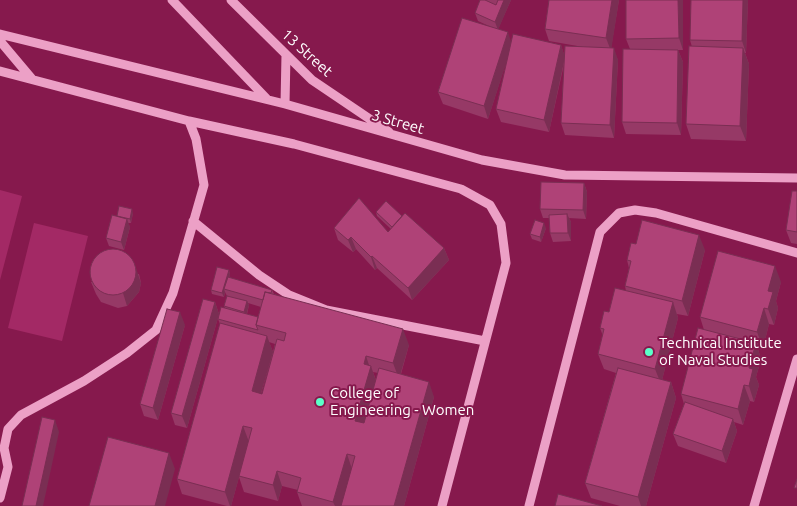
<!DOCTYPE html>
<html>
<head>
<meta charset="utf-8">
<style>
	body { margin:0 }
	canvas { display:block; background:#86194d }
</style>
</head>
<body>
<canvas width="797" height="506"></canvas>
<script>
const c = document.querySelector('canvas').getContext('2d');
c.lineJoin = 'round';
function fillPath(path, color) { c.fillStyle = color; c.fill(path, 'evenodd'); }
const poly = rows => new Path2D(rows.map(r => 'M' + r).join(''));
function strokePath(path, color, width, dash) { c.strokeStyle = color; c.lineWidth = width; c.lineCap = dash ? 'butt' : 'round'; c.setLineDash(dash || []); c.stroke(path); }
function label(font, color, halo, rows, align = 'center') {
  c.font = font + ' Ubuntu,sans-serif'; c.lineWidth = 4; c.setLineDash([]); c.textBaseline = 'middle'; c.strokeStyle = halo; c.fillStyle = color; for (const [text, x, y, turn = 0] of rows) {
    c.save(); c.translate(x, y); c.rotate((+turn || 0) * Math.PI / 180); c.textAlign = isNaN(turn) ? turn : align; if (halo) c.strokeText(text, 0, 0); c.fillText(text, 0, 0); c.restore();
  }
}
fillPath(poly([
	[0,190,22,196,0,280],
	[34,223,88,236,62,341,8,328]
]), '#a32965');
strokePath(poly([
	[172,0,267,99],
	[231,0,312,80,389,132],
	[0,34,285,104,482,160,565,175,797,178],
	[0,41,32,79],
	[0,71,189,121,196,139,204,185,173,293,156,330,127,353,84,381,21,415,8,429,4,448,8,467,0,498],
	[285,104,286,55],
	[189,121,294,144,461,189,490,205,501,224,506,263,442,506],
	[193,221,259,275,289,295,326,310,485,341],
	[529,506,600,232,619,213,635,210,656,213,797,253],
	[754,506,797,359]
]), '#eca0c6', 9);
fillPath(poly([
	[486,0,511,0,498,29,511,43,561,45,564,55,583,47,549,41,545,29,549,0,619,0,611,48,618,60,614,138,565,135,561,123,564,64,549,132,501,122,496,109,508,56,488,119,443,104,438,92,491,27,478,21,475,13],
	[683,0,683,50,678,50,683,62,681,135,626,134,622,122,630,49,626,39],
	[691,0,748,0,746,53,745,53,749,64,746,141,691,139,686,124,692,47,690,40],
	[584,183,587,192,586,219,569,218,571,222,571,241,553,242,550,233,549,218,543,218,540,209],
	[797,191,797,244,791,243,786,230],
	[376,212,402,216,444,248,449,260,412,300,377,268,375,270,356,249,353,252,338,240,334,228,388,232,391,229,377,216],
	[133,213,131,223,128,223,130,227,124,250,109,246,106,238,117,216],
	[546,228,541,242,532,239,530,234],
	[636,244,705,250,688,316,677,314,678,318,662,380,671,382,676,398,646,506,620,506,591,498,585,483,616,373,604,369,598,354,603,336,600,328,609,312,626,291,625,286,629,268,627,260],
	[229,270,230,275,229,278,272,290,274,294,409,345,401,374,434,397,404,506,302,506,297,492,298,490,282,486,278,501,244,492,239,477,231,506,227,506,182,494,177,479,220,324,218,319,225,308,224,306,227,296,225,292,224,297,212,294,211,290],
	[248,303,261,307,258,317,247,314,249,305],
	[269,342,275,344,262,394,261,394,273,352],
	[373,372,378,373,376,380],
	[139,274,141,283,139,292,127,306,118,308,101,302,96,294,91,282],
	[781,282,776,301,778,308,774,325,769,324,763,348,757,346,761,359,756,377,759,385,754,402,750,401,743,425,734,422,737,431,726,463,678,446,673,434,684,404,681,394,704,330,700,317],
	[215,302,219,314,187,428,175,425,171,413],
	[185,325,158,420,144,416,140,404]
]), '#963966');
fillPath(poly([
	[504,0,511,0,498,30,495,22],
	[612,0,619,0,611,51,606,38],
	[678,0,683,0,683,50,679,38],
	[743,0,748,0,746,53,742,41],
	[508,32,512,45,488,119,484,106],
	[561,45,565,57,549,132,544,120],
	[614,48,618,60,614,138,610,125],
	[743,48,749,64,746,141,740,126],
	[678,50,683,62,681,135,677,123],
	[584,183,587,192,586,219,583,210],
	[132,209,133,213,131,223,130,219],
	[567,214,571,222,571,241,568,233],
	[127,219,130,227,124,250,121,242],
	[544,223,546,228,541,242,540,237],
	[699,235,705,250,688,316,682,301],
	[351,237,356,249,353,252,348,240],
	[444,248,449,260,412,300,408,288],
	[372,256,377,268,375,270,371,257],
	[134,262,141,283,139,292,127,306,123,293],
	[775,266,781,282,776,301,778,308,774,325,768,309,768,291],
	[229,270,230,275,226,289,224,289,225,292,224,297,222,293],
	[247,301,249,305,246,316,244,312],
	[215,302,219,314,187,428,182,416],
	[673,302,678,318,661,384,655,369],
	[764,308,769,324,763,348,757,332],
	[180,312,185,325,158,420,153,408],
	[403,329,409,345,399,379,393,363],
	[267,336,273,352,257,407,252,391],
	[756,343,761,359,756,377,759,385,754,402,749,386,749,368],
	[366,356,370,368,371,366,376,381,361,437,355,421,364,364],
	[429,382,434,397,404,506,394,506],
	[671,382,676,398,646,506,641,506,638,497],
	[744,385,750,401,743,425,738,409],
	[733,419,737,431,726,463,722,451],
	[55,420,59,432,43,506,36,506],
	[243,426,249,442,231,506,230,506,225,492],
	[169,453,175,469,165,506,155,506],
	[347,454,352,469,342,506,335,506,333,502],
	[277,471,282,486,278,501,273,485]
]), '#7a2e53');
const building = poly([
	[480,0,485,0,496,5,498,0,504,0,495,22,475,13,480,0],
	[549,0,612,0,606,38,545,29,549,0],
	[626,0,678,0,679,38,626,39,626,0],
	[691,0,743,0,742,41,690,40,691,0],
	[462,18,508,32,484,106,438,92,462,18],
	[513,34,561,45,544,120,496,109,513,34],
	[565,46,614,48,610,125,561,123,565,46],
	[689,46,743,48,740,126,686,124,689,46],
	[623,49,678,50,677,123,622,122,623,49],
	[541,182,584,183,583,210,540,209,541,182],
	[792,191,797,191,797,232,786,230,792,191],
	[359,198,388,232,405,213,444,248,408,288,372,256,371,257,351,237,348,240,334,228,359,198],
	[386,201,402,216,392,227,376,212,386,201],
	[119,206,132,209,130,219,117,216,119,206],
	[567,214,568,233,550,233,549,215,567,214],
	[112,215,127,219,121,242,106,238,112,215],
	[535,220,544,223,540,237,530,234,535,220],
	[642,220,699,235,682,301,625,286,631,261,627,260,631,243,636,244,642,220],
	'90 272a23 23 0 1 1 46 0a23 23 0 1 1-46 0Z',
	[718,251,775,266,768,291,773,292,768,309,764,308,757,332,700,317,718,251],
	[217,267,229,270,222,293,211,290,217,267],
	[228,277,272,290,271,293,265,292,263,300,224,289,228,277],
	[615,288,673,302,655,369,598,354,604,329,600,328,604,311,609,312,615,288],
	[265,292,403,329,393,363,366,356,364,364,371,366,355,421,364,423,379,368,429,382,394,506,341,506,355,456,347,454,333,502,297,492,301,478,277,471,273,485,239,476,252,428,243,426,225,492,177,479,220,323,267,336,252,391,262,394,277,339,284,341,286,333,256,325,265,292],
	[227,296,247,301,244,312,224,306,227,296],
	[203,299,215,302,182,416,171,413,203,299],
	[221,307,258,317,256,325,258,330,218,319,221,307],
	[167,309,180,312,153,408,140,404,167,309],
	[698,328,756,343,749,368,753,369,749,386,744,385,738,409,681,394,698,328],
	[618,368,671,382,638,497,585,483,618,368],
	[685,402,733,419,722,451,673,434,685,402],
	[42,417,55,420,36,506,22,506,42,417],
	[108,437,169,453,155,506,89,506,108,437],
	[797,479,797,488,794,488,797,479],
	[558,494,602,506,555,506,558,494]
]);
fillPath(building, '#af4277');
strokePath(building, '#7a2e53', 1);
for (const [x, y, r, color] of [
	[649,352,5,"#5bffc9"],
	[320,402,5,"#5bffc9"]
]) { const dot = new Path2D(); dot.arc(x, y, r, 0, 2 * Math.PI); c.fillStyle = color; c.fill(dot); strokePath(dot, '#86194d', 2); }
label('15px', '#fff', '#86194d', [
	["13 Street",307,53,42],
	["3 Street",398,122,16]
]);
label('15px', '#fff', '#86194d', [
	["Technical Institute",659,343],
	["of Naval Studies",659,360],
	["College of",330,393],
	["Engineering - Women",330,410]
], 'left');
</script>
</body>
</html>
